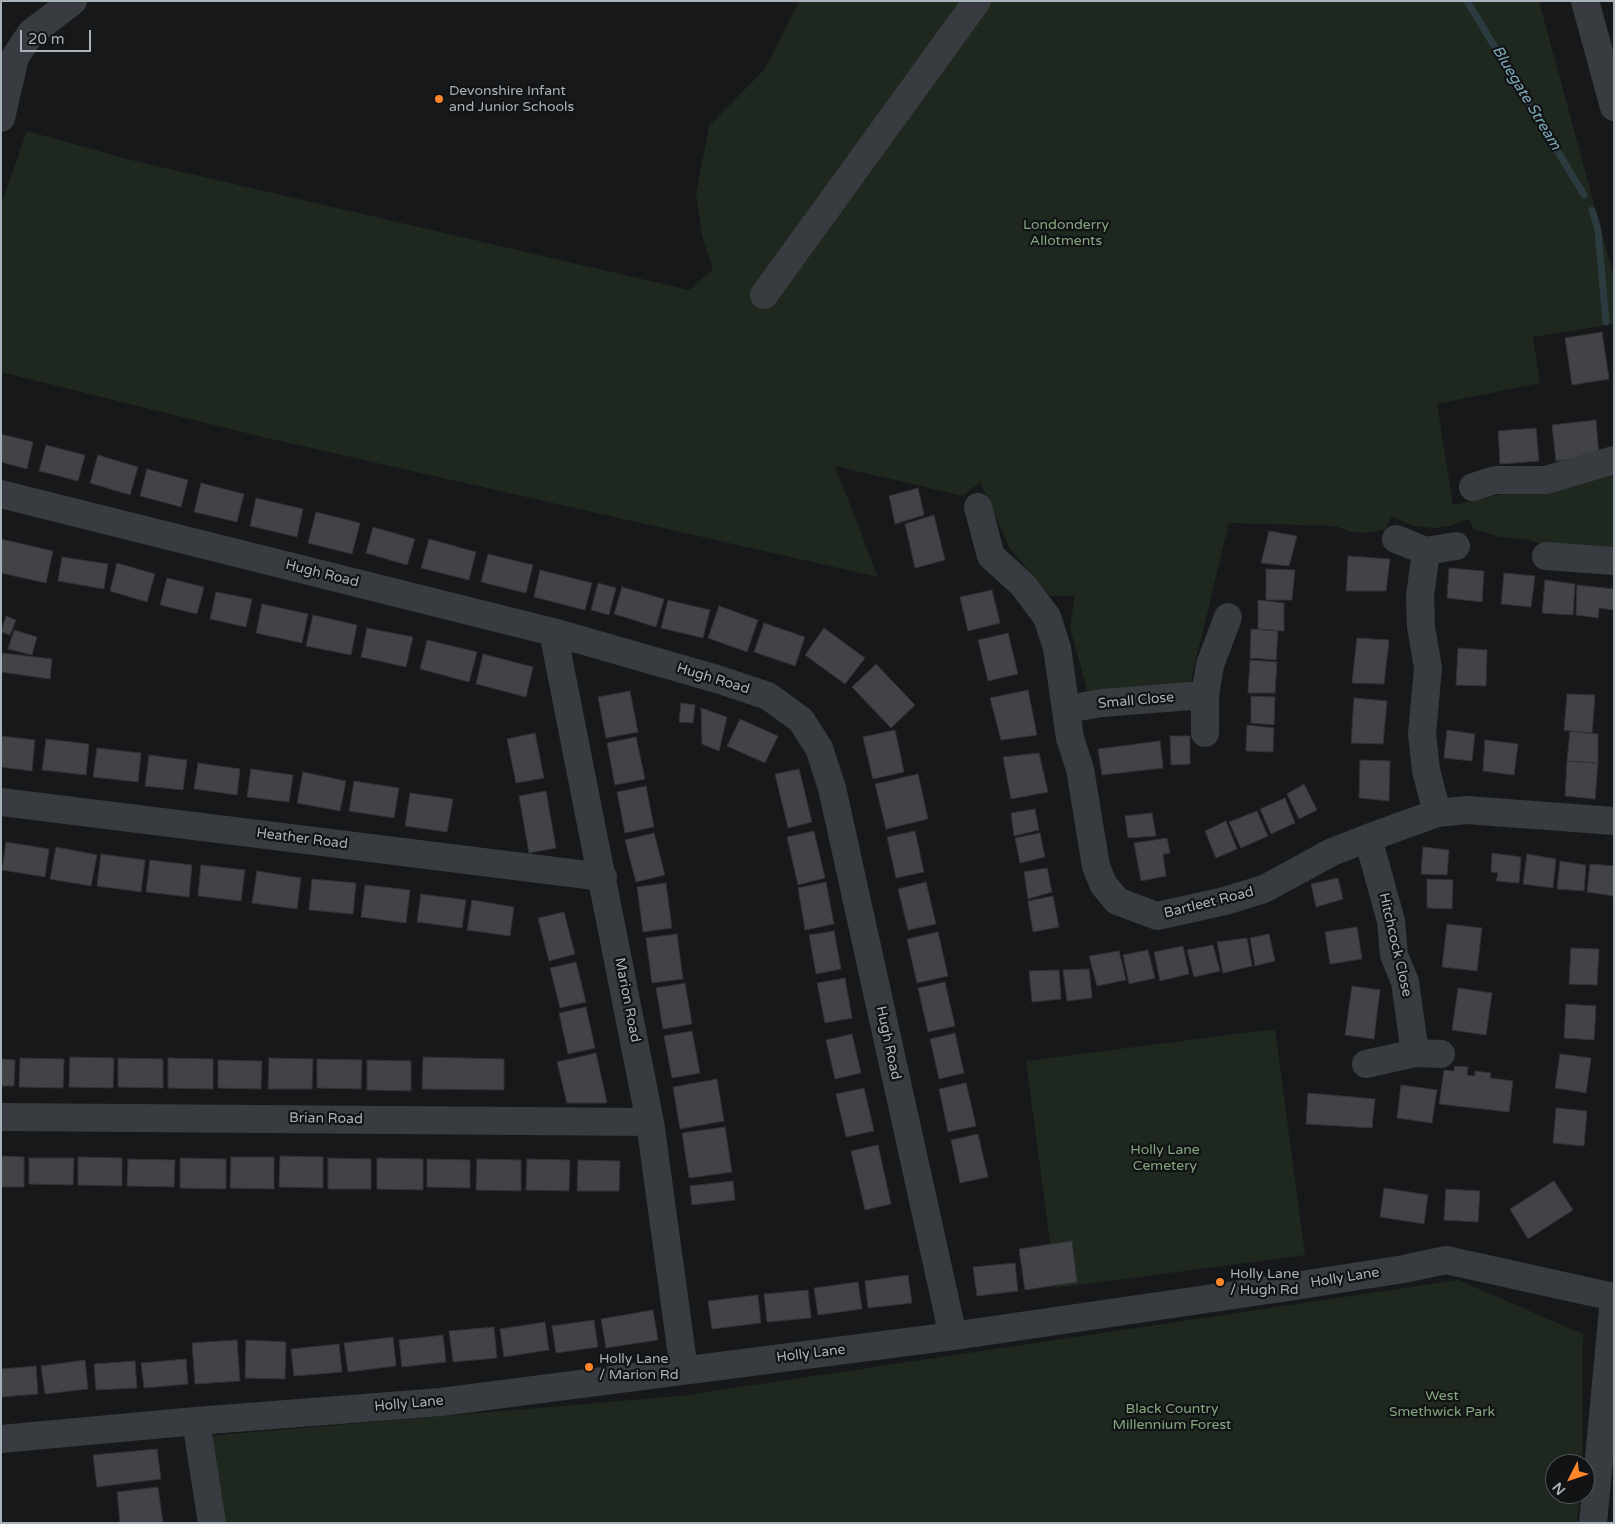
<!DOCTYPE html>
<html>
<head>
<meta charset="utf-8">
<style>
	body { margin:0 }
	#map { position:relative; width:1615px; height:1524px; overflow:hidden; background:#17181a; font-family:"Varela Round",sans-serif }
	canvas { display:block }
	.frame { position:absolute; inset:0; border:2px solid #a8b2ba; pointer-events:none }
	.north { position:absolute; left:1545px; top:1454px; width:50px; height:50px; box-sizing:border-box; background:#121315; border:1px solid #4e5357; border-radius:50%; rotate:229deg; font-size:14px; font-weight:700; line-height:20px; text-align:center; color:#a8b2ba }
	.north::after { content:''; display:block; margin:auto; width:18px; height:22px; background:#ff872a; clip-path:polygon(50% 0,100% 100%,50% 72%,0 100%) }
	.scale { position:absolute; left:20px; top:30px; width:71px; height:22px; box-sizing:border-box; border:2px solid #a8b2ba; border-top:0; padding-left:6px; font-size:15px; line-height:18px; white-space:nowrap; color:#a8b2ba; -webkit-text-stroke:4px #121315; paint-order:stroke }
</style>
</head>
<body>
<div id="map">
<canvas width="1615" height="1524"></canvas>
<div class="frame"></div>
<div class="north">N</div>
<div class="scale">20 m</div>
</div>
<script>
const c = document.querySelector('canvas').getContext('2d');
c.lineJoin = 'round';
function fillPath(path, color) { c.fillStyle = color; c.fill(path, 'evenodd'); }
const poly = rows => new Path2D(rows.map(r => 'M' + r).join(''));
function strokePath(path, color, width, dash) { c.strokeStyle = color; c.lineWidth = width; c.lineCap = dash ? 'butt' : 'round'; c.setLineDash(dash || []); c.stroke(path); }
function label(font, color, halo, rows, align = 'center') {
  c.font = font + ' "Varela Round",sans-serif'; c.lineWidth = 4.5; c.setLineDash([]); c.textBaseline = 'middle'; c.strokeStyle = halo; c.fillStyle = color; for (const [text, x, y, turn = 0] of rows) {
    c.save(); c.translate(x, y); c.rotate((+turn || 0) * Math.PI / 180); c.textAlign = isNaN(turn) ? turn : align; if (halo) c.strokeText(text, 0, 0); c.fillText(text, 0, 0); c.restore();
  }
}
fillPath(poly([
	[799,1,1539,1,1614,278,1614,324,1533,337,1540,383,1437,404,1453,505,1614,470,1614,550,1559,548,1525,539,1499,537,1474,529,1469,519,1450,526,1434,528,1413,526,1392,516,1386,529,1365,533,1351,532,1335,526,1229,523,1190,684,1088,693,1070,628,1075,596,1050,596,1009,547,980,482,963,496,835,466,878,577,254,435,1,372,1,205,27,131,131,160,689,290,713,269,702,235,696,194,709,126,765,69],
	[1275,1029,1305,1255,1056,1288,1026,1061],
	[1458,1280,1583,1334,1582,1464,1555,1464,1555,1494,1580,1494,1577,1523,221,1523,208,1436,680,1396]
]), '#1f281f');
strokePath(poly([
	[1467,1,1584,195],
	[1592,210,1598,230,1606,322]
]), '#2c3b3f', 7);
const building = poly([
	[1602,332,1609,379,1572,385,1565,338,1602,332],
	[1596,420,1599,456,1556,461,1552,425,1596,420],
	[1536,428,1539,461,1500,464,1498,431,1536,428],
	[1,434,33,442,27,469,1,462,1,434],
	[46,445,85,455,78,481,39,471,46,445],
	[98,455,138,467,130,495,90,483,98,455],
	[147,469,188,480,181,507,140,496,147,469],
	[201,483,244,494,237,522,194,512,201,483],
	[918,488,924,515,895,524,889,496,918,488],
	[256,498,303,509,297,537,250,526,256,498],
	[316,512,360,523,352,554,308,543,316,512],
	[934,515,945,560,915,568,905,524,934,515],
	[373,527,415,539,407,565,366,553,373,527],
	[1269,531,1297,536,1289,566,1261,563,1269,531],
	[1,539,53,551,46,583,1,573,1,539],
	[429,539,476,552,469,580,421,568,429,539],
	[488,554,533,565,526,593,481,582,488,554],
	[1348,556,1390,559,1386,591,1346,591,1348,556],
	[62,557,108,564,104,589,58,581,62,557],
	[117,563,155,574,147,602,110,591,117,563],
	[1449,568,1484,571,1482,602,1447,598,1449,568],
	[1266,569,1295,570,1292,600,1266,600,1266,569],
	[540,570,592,583,585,610,534,597,540,570],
	[1504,573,1535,576,1531,607,1501,604,1504,573],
	[167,578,204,587,197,614,160,605,167,578],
	[1545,580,1575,584,1573,615,1542,613,1545,580],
	[598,583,616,588,609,615,591,610,598,583],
	[1577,585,1614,589,1614,610,1599,608,1598,618,1576,615,1577,585],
	[622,587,664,599,656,627,614,614,622,587],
	[992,590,1000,623,968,631,960,597,992,590],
	[216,592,252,599,246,627,210,619,216,592],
	[668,600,710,610,703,638,661,628,668,600],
	[1258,600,1284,603,1284,631,1258,629,1258,600],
	[262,604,308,614,302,643,256,633,262,604],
	[719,606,758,620,747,652,708,638,719,606],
	[313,615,357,625,351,655,306,646,313,615],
	[6,616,16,620,10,635,1,632,6,616],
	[764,623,805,637,795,666,754,652,764,623],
	[367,628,413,637,406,667,361,657,367,628],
	[824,628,865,658,845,684,805,655,824,628],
	[1251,629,1278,631,1276,660,1250,658,1251,629],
	[14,630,37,637,32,655,8,649,14,630],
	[1008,633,1018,674,988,681,978,640,1008,633],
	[1357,638,1389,640,1384,684,1352,683,1357,638],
	[427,640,477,652,469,682,420,669,427,640],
	[1458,648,1487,650,1486,686,1456,685,1458,648],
	[2,653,52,659,50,679,1,672,2,653],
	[483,654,533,667,526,697,476,684,483,654],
	[1250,660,1277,662,1275,693,1248,693,1250,660],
	[876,664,915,705,891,728,852,687,876,664],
	[1028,690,1037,735,1001,740,990,698,1028,690],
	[630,691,638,732,606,738,598,697,630,691],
	[1567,694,1595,695,1592,734,1564,730,1567,694],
	[1251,696,1275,697,1274,725,1251,723,1251,696],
	[1354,698,1387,701,1383,744,1351,743,1354,698],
	[681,703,695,705,693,723,679,722,681,703],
	[701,708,727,717,719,751,702,744,701,708],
	[740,719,778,736,765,763,727,746,740,719],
	[1247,725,1274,728,1273,752,1246,751,1247,725],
	[895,730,904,772,873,779,863,737,895,730],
	[1447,730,1475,734,1472,761,1444,758,1447,730],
	[1570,731,1598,734,1598,763,1567,761,1570,731],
	[535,733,544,778,516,783,507,739,535,733],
	[1,736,35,740,32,771,1,767,1,736],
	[1170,736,1190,736,1190,764,1171,765,1170,736],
	[636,737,645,779,615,785,607,743,636,737],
	[46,739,89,744,86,775,42,770,46,739],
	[1485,740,1518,744,1514,775,1483,771,1485,740],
	[1160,741,1163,768,1102,775,1098,749,1160,741],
	[97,748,141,753,138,782,93,777,97,748],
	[1039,753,1048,792,1011,799,1003,757,1039,753],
	[149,755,187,760,183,790,145,786,149,755],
	[1360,760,1390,761,1389,801,1359,798,1360,760],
	[1567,761,1598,763,1595,799,1565,796,1567,761],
	[198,763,240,769,237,795,194,789,198,763],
	[251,769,293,775,289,802,247,797,251,769],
	[799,769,812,822,788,828,775,774,799,769],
	[303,772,346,781,340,811,297,803,303,772],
	[918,774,928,819,886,829,875,784,918,774],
	[354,781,399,788,394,818,349,811,354,781],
	[1304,784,1317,810,1299,819,1287,794,1304,784],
	[646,786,654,827,625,833,617,792,646,786],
	[546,791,556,848,529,853,519,796,546,791],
	[410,793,453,799,447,832,405,826,410,793],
	[1285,798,1295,823,1271,834,1260,809,1285,798],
	[1035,809,1039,830,1014,836,1011,813,1035,809],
	[1257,811,1268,836,1241,848,1229,822,1257,811],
	[1152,813,1156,836,1128,838,1125,816,1152,813],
	[1226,821,1237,849,1216,858,1205,831,1226,821],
	[814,831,825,878,798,885,787,837,814,831],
	[915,831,924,872,896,878,887,837,915,831],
	[654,833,665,875,636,882,625,840,654,833],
	[1040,833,1045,857,1020,863,1015,838,1040,833],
	[1167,838,1170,853,1163,854,1166,876,1141,881,1134,843,1167,838],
	[6,842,49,849,45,877,2,870,6,842],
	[56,847,97,855,91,886,50,879,56,847],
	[1423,847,1449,850,1447,875,1421,874,1423,847],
	[1492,853,1521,857,1519,883,1496,881,1498,873,1491,872,1492,853],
	[101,854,145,860,141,892,97,886,101,854],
	[1527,854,1556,859,1553,888,1523,884,1527,854],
	[150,860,192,865,189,897,146,892,150,860],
	[1560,861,1586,865,1584,891,1557,889,1560,861],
	[1590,864,1614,866,1614,896,1587,892,1590,864],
	[201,865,245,870,241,901,198,896,201,865],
	[1047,868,1052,892,1028,899,1024,872,1047,868],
	[257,871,301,878,297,909,252,903,257,871],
	[1338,878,1343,899,1316,907,1311,884,1338,878],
	[312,879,356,883,353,914,309,910,312,879],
	[1427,879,1453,880,1452,909,1427,908,1427,879],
	[826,882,834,924,805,930,798,888,826,882],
	[926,882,936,924,908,930,898,889,926,882],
	[666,883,672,928,643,932,637,887,666,883],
	[365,885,410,890,406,923,361,917,365,885],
	[421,894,466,900,462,928,417,922,421,894],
	[1053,896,1059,927,1033,932,1028,901,1053,896],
	[472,900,514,907,510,936,467,930,472,900],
	[564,912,575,954,549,961,538,918,564,912],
	[1447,924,1482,928,1477,971,1442,967,1447,924],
	[1357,927,1362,959,1330,964,1325,932,1357,927],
	[834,931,841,969,816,974,809,935,834,931],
	[938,932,948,976,917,983,907,939,938,932],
	[677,934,683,979,652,983,646,938,677,934],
	[1269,934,1275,961,1255,966,1250,938,1269,934],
	[1247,938,1252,966,1223,973,1217,942,1247,938],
	[1213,945,1220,971,1194,977,1187,950,1213,945],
	[1183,946,1189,974,1160,981,1154,952,1183,946],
	[1571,948,1599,949,1597,985,1569,984,1571,948],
	[1148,950,1155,978,1129,984,1123,955,1148,950],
	[1119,951,1126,980,1097,986,1089,956,1119,951],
	[576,962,586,1002,560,1008,550,968,576,962],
	[1089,969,1092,998,1067,1001,1063,970,1089,969],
	[1059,970,1061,999,1032,1002,1029,971,1059,970],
	[845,978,852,1018,825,1023,817,983,845,978],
	[945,982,955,1026,928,1032,918,988,945,982],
	[685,983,692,1024,663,1029,656,988,685,983],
	[1352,986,1380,990,1374,1039,1345,1035,1352,986],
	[1458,988,1492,993,1486,1035,1452,1030,1458,988],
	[1566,1004,1596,1006,1594,1040,1564,1038,1566,1004],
	[586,1007,595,1048,568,1054,559,1013,586,1007],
	[692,1031,700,1073,672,1078,664,1036,692,1031],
	[955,1033,964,1073,939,1079,930,1039,955,1033],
	[852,1034,861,1073,835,1079,826,1040,852,1034],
	[596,1053,607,1103,567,1103,557,1062,596,1053],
	[1560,1054,1591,1058,1586,1093,1555,1088,1560,1054],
	[70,1057,114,1058,113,1088,69,1087,70,1057],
	[423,1057,504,1059,504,1090,422,1089,423,1057],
	[20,1058,64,1059,63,1088,19,1087,20,1058],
	[118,1058,163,1059,163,1088,118,1087,118,1058],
	[168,1058,213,1059,213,1089,168,1088,168,1058],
	[269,1058,313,1059,312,1089,268,1089,269,1058],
	[1,1059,15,1060,14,1086,1,1086,1,1059],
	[317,1059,362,1060,361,1089,317,1088,317,1059],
	[218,1060,262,1061,261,1089,218,1088,218,1060],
	[367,1060,411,1061,411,1091,367,1090,367,1060],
	[1455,1066,1468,1067,1467,1075,1475,1076,1475,1071,1491,1073,1490,1078,1513,1081,1509,1112,1439,1104,1444,1070,1454,1071,1455,1066],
	[717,1079,724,1121,680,1129,673,1087,717,1079],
	[966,1083,976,1126,948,1132,939,1089,966,1083],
	[1401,1085,1437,1090,1432,1123,1397,1118,1401,1085],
	[864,1088,874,1131,846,1137,836,1094,864,1088],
	[1308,1093,1375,1099,1372,1128,1306,1124,1308,1093],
	[1556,1108,1587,1111,1584,1146,1553,1143,1556,1108],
	[725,1127,732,1172,689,1178,682,1133,725,1127],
	[978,1134,988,1177,960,1183,951,1140,978,1134],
	[878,1145,891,1204,865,1210,851,1151,878,1145],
	[1,1156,24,1157,24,1187,1,1187,1,1156],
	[280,1156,323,1157,323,1188,279,1187,280,1156],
	[78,1157,122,1158,122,1186,78,1185,78,1157],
	[231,1157,274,1157,274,1189,230,1188,231,1157],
	[29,1158,74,1158,73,1185,29,1184,29,1158],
	[180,1158,226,1159,226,1189,180,1188,180,1158],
	[328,1158,371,1159,371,1189,328,1189,328,1158],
	[377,1158,423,1159,423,1190,377,1189,377,1158],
	[128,1159,175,1160,174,1187,127,1186,128,1159],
	[427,1159,470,1160,470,1188,427,1187,427,1159],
	[477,1159,521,1160,521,1191,476,1190,477,1159],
	[527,1159,570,1160,569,1191,526,1190,527,1159],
	[578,1160,620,1161,619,1191,577,1191,578,1160],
	[733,1181,735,1200,692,1205,690,1186,733,1181],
	[1554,1181,1573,1210,1528,1239,1510,1209,1554,1181],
	[1384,1188,1428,1195,1424,1224,1380,1217,1384,1188],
	[1446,1189,1480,1191,1478,1222,1444,1220,1446,1189],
	[1072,1241,1077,1282,1025,1290,1019,1249,1072,1241],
	[1015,1263,1018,1291,977,1296,973,1267,1015,1263],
	[908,1275,912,1303,868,1308,865,1281,908,1275],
	[858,1282,862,1309,818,1315,814,1288,858,1282],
	[808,1290,811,1318,767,1322,764,1294,808,1290],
	[758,1295,761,1323,712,1329,708,1301,758,1295],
	[653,1310,658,1340,606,1348,601,1319,653,1310],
	[594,1320,598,1347,556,1353,552,1326,594,1320],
	[545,1322,549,1350,504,1357,500,1329,545,1322],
	[494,1327,497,1358,453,1362,449,1331,494,1327],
	[443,1335,446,1362,402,1367,399,1340,443,1335],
	[393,1337,396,1366,348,1372,344,1343,393,1337],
	[237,1340,240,1381,195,1384,192,1343,237,1340],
	[246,1340,286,1342,285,1379,245,1378,246,1340],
	[339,1344,342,1372,294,1376,291,1349,339,1344],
	[186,1359,188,1384,144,1388,141,1363,186,1359],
	[85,1360,88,1389,45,1394,41,1366,85,1360],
	[135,1361,137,1388,96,1390,94,1364,135,1361],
	[36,1366,38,1394,1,1397,1,1369,36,1366],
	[157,1449,161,1479,97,1487,93,1455,157,1449],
	[158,1487,163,1523,120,1523,117,1492,158,1487]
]);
fillPath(building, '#414347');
strokePath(building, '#313236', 1);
strokePath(poly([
	[1585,1,1614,107],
	[1,118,15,57,31,33,73,1],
	[764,295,977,1],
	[1473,487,1495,480,1546,480,1614,460],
	[1,494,553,632,717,679,768,696,801,720,819,748,832,788,953,1336],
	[978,507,991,556,1023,585,1047,617,1057,648,1070,738,1080,769,1096,866,1103,884,1117,901,1157,916,1225,901,1264,889,1332,852,1368,838,1437,813,1467,810,1614,821],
	[1396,539,1426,551,1456,546],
	[1426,551,1420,596,1421,627,1428,668,1422,734,1426,770,1437,813],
	[1546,556,1614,561],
	[553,632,650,1122,684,1370],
	[1067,709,1102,703,1205,695],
	[1205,733,1205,695,1210,665,1228,617],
	[1,802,603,877],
	[1368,838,1391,921,1394,955,1405,982,1415,1053],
	[1366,1064,1415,1053,1441,1054],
	[1,1117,650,1122],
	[196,1421,212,1523],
	[1,1439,196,1421,441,1402,953,1336,1282,1288,1404,1269,1446,1260,1614,1297],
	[1593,1523,1614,1298]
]), '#383b3f', 28);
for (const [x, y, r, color] of [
	[439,99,5,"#ff872a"],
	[1220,1282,5,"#ff872a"],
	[589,1367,5,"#ff872a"]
]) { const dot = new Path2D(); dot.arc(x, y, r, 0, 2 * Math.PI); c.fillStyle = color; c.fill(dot); strokePath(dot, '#121315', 2); }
label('14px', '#a8b2ba', '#121315', [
	["Devonshire Infant",449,91],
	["and Junior Schools",449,107],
	["Holly Lane",1230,1274],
	["/ Hugh Rd",1230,1290],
	["Holly Lane",599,1359],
	["/ Marion Rd",599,1375]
], 'left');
label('14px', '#85a77e', '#121315', [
	["Londonderry",1066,225],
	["Allotments",1066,241],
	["Holly Lane",1165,1150],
	["Cemetery",1165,1166],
	["West",1442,1396],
	["Smethwick Park",1442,1412],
	["Black Country",1172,1409],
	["Millennium Forest",1172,1425]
]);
label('14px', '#a8b2ba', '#121315', [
	["Hugh Road",322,574,14],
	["Hugh Road",713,679,17],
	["Small Close",1136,701,-5],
	["Heather Road",302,839,7],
	["Bartleet Road",1209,903,-14],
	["Hitchcock Close",1395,945,77],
	["Marion Road",627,1000,79],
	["Hugh Road",888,1043,78],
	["Brian Road",326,1119,1],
	["Holly Lane",1345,1278,-9],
	["Holly Lane",811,1354,-7],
	["Holly Lane",409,1404,-5]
]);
label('italic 15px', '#7da9b8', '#121315', [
	["Bluegate Stream",1526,98,59]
]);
</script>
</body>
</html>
